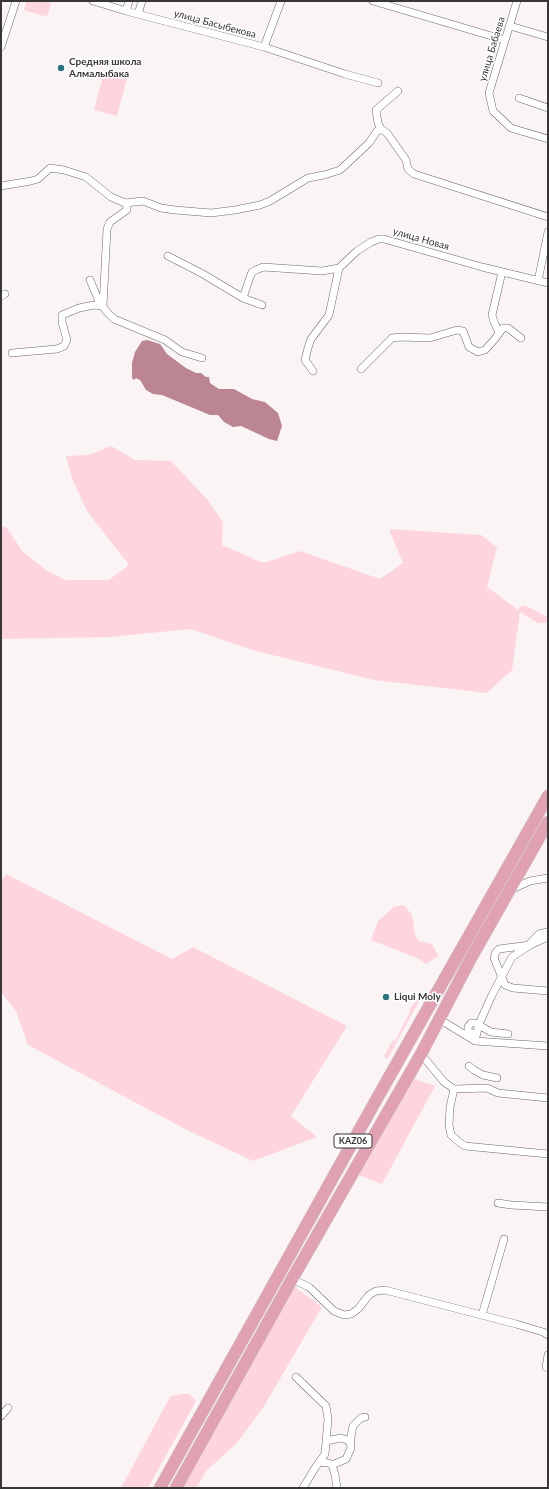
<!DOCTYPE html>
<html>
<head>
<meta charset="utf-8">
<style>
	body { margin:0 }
	#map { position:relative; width:549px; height:1489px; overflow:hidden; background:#faf4f5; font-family:Lato,sans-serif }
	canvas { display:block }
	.frame { position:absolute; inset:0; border:2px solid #393637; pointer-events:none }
</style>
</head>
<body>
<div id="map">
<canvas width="549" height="1489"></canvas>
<div class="frame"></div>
</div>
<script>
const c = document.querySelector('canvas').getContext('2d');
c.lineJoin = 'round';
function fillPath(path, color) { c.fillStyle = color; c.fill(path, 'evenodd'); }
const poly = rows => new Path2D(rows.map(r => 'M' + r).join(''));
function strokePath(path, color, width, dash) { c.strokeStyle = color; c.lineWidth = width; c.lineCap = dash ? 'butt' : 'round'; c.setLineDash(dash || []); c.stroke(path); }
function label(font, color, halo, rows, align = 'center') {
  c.font = font + ' Lato,sans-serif'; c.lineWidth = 3; c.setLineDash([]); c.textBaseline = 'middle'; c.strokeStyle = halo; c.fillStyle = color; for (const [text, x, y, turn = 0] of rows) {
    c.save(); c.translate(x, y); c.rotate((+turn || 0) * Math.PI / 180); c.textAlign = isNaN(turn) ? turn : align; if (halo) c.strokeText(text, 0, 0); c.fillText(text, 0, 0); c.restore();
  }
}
fillPath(poly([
	[27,1,46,1,51,3,47,17,24,10],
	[104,72,127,78,117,116,94,110],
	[111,446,135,460,171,461,206,498,223,522,222,545,263,563,300,551,380,579,403,563,389,529,481,535,497,547,487,587,518,610,519,608,522,606,526,606,548,617,548,623,538,623,520,612,512,670,487,693,374,680,252,650,191,629,110,637,1,639,1,527,6,527,23,552,46,570,65,580,109,580,129,565,87,511,72,478,66,456,89,455],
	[6,874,172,959,193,947,347,1026,291,1116,317,1137,253,1161,187,1130,28,1045,16,1011,1,992,1,881],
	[404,905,412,915,415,935,419,941,432,944,438,956,426,964,417,958,371,940,378,921,394,907],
	[419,997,421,998,388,1058,386,1059,384,1056,393,1040,395,1041,410,1012,409,1010],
	[415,1079,435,1086,382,1184,356,1174,410,1080],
	[292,1285,322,1307,264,1406,237,1443,207,1470,196,1488,179,1488],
	[181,1394,189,1394,196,1401,148,1488,121,1488,170,1397]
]), '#fed4de');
fillPath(poly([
	[147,340,160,344,167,354,186,368,196,373,201,373,206,377,209,377,210,383,219,389,234,389,252,399,265,402,278,413,282,426,277,441,269,439,241,426,233,427,224,422,218,415,210,415,162,395,153,394,146,390,140,380,136,378,134,380,132,378,132,363,135,352,142,341]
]), '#bc8593');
const minor = poly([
	[93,1,126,11,264,47,345,74,378,83],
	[373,1,505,40],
	[517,1,489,93,493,111,511,128,548,139],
	[126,11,129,1],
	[138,14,142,1],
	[510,26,548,37],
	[1,47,16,1],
	[264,47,281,1],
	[519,98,548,108],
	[381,129,378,123,376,110,398,91],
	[1,186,31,181,38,179,50,168,64,170,86,177,111,197,125,203,143,201,161,208,175,210,211,213,235,210,260,205,270,201,308,178,324,175,340,170,369,143,377,131,381,129,387,133,406,160,408,169,414,174,548,217],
	[168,256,203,274,243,298,262,305],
	[90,280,101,306],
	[538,281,548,232],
	[1,296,5,294],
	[243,298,250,277,252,272,256,270,263,267,322,271,339,268,357,251,371,242,379,239,384,239,482,267,548,283],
	[103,306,106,311,114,319,165,340,182,352,202,358],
	[499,332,494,322,492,315,502,272],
	[12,353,57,349,64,346,67,340,62,322,62,315,79,308,94,305,103,306,107,229,110,222,127,210,127,207,125,203],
	[361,369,392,338,400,337,430,338,457,330,463,331,469,347,478,352,485,350,494,340,503,328,508,328,521,338],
	[313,371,305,360,308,348,311,339,329,315,339,268],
	[510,890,530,881,548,878],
	[548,932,539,934,530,943,530,945,499,949,496,952,494,958,505,985,513,988,548,991],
	[439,1019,475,1041,548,1046],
	[476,1034,468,1032,468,1027,471,1023,475,1023,491,1032,508,1034],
	[475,1041,479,1024,492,995,512,957,532,944,548,937],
	[421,1054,444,1082,454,1089,487,1088,498,1093,548,1098],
	[469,1066,474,1070,483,1075,497,1078],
	[454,1089,450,1107,449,1125,451,1135,459,1142,465,1146,548,1154],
	[498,1203,511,1205,548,1207],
	[292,1279,309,1287,334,1311,344,1315,351,1314,358,1309,369,1295,376,1291,385,1290,516,1324,543,1332,548,1335],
	[482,1315,504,1239],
	[548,1355,546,1367,548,1368],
	[296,1377,326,1406,328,1419,325,1454,315,1468,303,1488],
	[1,1416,8,1408],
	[326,1441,341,1438,347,1440,351,1443],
	[319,1462,329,1463,332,1465,335,1475,337,1488],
	[332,1465,346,1459,351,1448,350,1442,353,1426,361,1418,365,1417]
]);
const trunk = poly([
	[160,1488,375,1102,548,796],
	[176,1488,292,1279,421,1054,471,958,548,822]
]);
strokePath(minor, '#6e686a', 8);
strokePath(trunk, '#d3d3d3', 13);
strokePath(minor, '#fff', 7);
strokePath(trunk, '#e0a2b3', 12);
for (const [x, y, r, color] of [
	[61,68,4,"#2c7280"],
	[386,997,4,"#2c7280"]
]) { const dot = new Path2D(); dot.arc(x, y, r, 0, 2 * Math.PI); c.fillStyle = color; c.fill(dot); strokePath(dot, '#fff', 1.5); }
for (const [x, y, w] of [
	[353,1141,38]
]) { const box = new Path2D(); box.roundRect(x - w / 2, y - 7, w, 14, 3); c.fillStyle = '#fff'; c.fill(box); strokePath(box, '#393637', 1); }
label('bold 9px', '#393637', null, [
	["KАZ06",353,1141]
]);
label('10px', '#393637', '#fff', [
	["улица Басыбекова",215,24,15],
	["улица Бабаева",492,49,-73],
	["улица Новая",421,239,16]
]);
label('bold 10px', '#393637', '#fff', [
	["Средняя школа",69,62],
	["Алмалыбака",69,74],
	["Liqui Moly",394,997]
], 'left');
</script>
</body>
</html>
